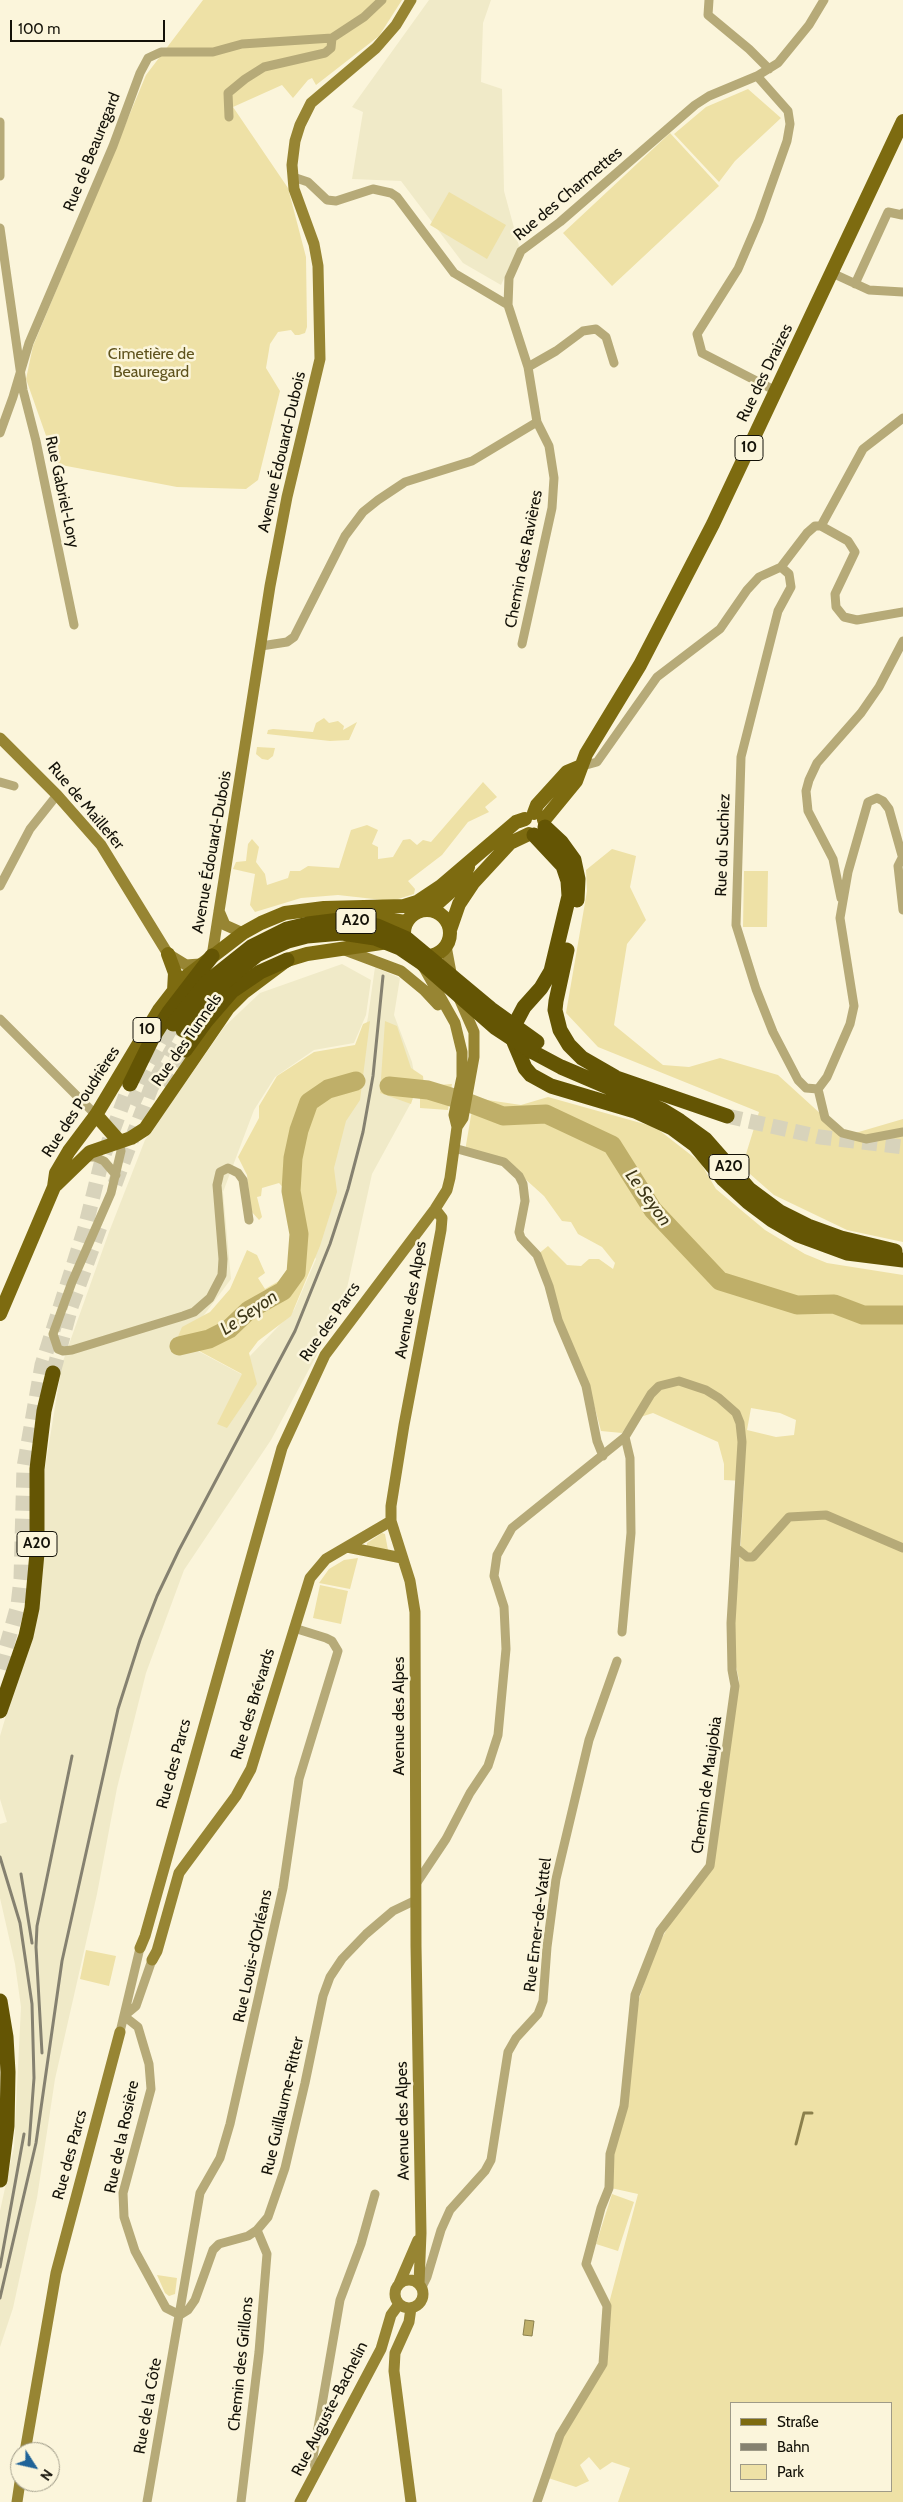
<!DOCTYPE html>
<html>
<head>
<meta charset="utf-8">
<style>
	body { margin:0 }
	#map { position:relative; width:903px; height:2502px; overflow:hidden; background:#fbf5db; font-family:Cabin,sans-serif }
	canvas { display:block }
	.legend { position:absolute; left:730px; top:2402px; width:162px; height:90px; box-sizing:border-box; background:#fbf5db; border:1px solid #9e9a87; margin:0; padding:6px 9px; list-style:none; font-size:15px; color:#131108 }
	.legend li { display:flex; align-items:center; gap:10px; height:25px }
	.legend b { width:25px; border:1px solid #9e9a87 }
	.north { position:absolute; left:10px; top:2442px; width:50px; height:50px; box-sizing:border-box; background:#fbf5db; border:1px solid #9e9a87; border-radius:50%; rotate:125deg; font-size:14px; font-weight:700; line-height:20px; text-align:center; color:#131108 }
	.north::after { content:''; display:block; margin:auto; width:18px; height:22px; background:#1f6398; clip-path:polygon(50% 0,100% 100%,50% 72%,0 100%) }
	.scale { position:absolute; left:10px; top:20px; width:155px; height:22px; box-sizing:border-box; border:2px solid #131108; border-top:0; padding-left:6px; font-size:15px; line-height:18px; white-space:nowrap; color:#131108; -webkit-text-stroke:4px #fbf5db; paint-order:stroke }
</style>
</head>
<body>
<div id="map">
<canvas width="903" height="2502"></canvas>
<ul class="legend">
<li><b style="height:6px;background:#7d6b10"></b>Straße</li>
<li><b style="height:6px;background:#858170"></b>Bahn</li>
<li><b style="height:14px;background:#eee1a6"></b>Park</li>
</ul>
<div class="north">N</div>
<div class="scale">100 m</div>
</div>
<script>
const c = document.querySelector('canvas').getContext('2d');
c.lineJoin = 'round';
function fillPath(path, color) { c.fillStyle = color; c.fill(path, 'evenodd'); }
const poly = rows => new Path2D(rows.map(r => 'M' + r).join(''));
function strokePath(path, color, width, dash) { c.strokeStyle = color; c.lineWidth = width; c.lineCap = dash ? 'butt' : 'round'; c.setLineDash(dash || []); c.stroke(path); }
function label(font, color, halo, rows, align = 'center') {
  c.font = font + ' Cabin,sans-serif'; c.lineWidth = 5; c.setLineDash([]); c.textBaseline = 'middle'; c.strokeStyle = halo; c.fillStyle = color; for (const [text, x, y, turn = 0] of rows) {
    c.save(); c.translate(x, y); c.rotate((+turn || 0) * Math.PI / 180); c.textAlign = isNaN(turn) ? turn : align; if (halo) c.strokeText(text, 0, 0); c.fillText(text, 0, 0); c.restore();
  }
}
fillPath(poly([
	[429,0,491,0,483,23,481,82,502,89,504,191,519,246,501,285,463,263,401,181,352,179,363,112,352,107],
	[342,964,371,980,366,1015,354,1043,314,1050,275,1077,254,1110,223,1192,231,1279,183,1343,241,1374,250,1356,294,1310,316,1259,308,1246,355,1078,368,1017,375,967,400,978,394,1015,412,1062,416,1083,413,1099,372,1174,347,1288,328,1334,271,1440,184,1570,146,1673,117,1788,97,1894,55,2079,37,2198,13,2308,0,2347,0,2211,14,2147,21,2007,15,1964,0,1898,0,1824,7,1822,0,1799,0,1736,40,1601,45,1468,62,1364,109,1232,145,1140,225,1026,260,993]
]), '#f0eac8');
fillPath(poly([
	[203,0,402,0,379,36,316,85,312,78,308,80,293,98,282,85,233,107,288,188,306,257,307,327,305,333,299,335,295,335,291,330,278,332,270,344,266,368,280,391,258,480,246,489,177,487,56,464,26,379,33,346,146,75],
	[748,89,781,118,735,161,719,182,674,134,706,107],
	[670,133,719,186,612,286,563,233],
	[449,192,506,225,487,259,430,225],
	[324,718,329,723,338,721,344,726,343,730,357,722,349,740,330,741,267,734,268,730,273,729,313,732,316,723],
	[257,747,275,748,273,756,268,760,262,759,256,754],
	[483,782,497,797,485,807,489,812,468,822,442,855,408,881,415,889,414,894,398,899,383,900,338,895,301,898,255,912,250,905,255,874,233,869,236,862,246,861,248,844,252,839,259,847,256,862,265,874,267,885,288,878,290,871,300,871,308,866,339,868,351,830,367,825,378,830,372,844,378,847,378,859,393,857,403,840,410,839,417,845,423,840,431,842],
	[612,849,636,856,630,887,646,920,627,944,614,1025,663,1065,689,1067,720,1058,778,1075,845,1136,903,1119,903,1242,847,1230,774,1195,742,1167,759,1112,598,1047,566,1013,587,891,586,870],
	[744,871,768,871,767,927,743,927],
	[370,1021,360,1100,346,1121,334,1168,337,1192,320,1246,291,1316,258,1341,249,1353,257,1384,227,1428,217,1424,242,1374,177,1339,182,1327,210,1312,230,1289,247,1250,257,1255,265,1273,258,1278,265,1289,279,1281,291,1264,296,1240,288,1193,279,1183,262,1188,261,1196,257,1197,262,1217,259,1220,251,1211,247,1175,238,1157,259,1118,259,1106,277,1076,314,1052,355,1045,363,1024],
	[385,1021,397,1026,411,1068,423,1076,424,1086,452,1084,448,1110,420,1108,420,1098,413,1097,411,1104,380,1093],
	[548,1097,655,1127,700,1162,716,1189,765,1230,805,1254,827,1263,903,1275,903,2502,618,2502,630,2468,612,2462,600,2470,589,2457,580,2465,589,2481,576,2487,545,2477,561,2435,604,2365,608,2307,638,2194,611,2188,611,2154,639,1999,654,1953,677,1910,713,1865,739,1680,733,1653,733,1624,740,1559,744,1481,724,1480,724,1464,718,1442,653,1413,631,1420,622,1433,601,1431,586,1375,558,1320,537,1255,548,1246,567,1265,581,1266,589,1259,599,1259,613,1269,615,1263,602,1247,578,1234,571,1222,562,1221,544,1196,513,1168,465,1151,474,1098,521,1105],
	[751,1408,780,1413,796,1420,794,1435,776,1437,747,1430],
	[732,2403,892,2403,892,2491,732,2491],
	[382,1533,385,1534,388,1550,367,1547,367,1543],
	[358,1558,350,1589,319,1583,329,1569,344,1560],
	[320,1585,348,1591,341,1624,313,1618],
	[86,1950,116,1956,109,1986,80,1979],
	[612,2194,634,2202,618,2251,596,2244],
	[157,2275,177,2278,175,2294,169,2296,165,2293]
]), '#eee1a6');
const water = poly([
	[525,2320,534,2321,532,2336,523,2335,525,2320]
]);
fillPath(water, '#bfaf69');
strokePath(water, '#8b804c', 1);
strokePath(poly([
	[796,2144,804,2113,812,2113]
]), '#8b804c', 3);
strokePath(poly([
	[389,1086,428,1090,464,1101,503,1116,546,1114,612,1145,653,1210,720,1281,797,1305,834,1304,863,1315,903,1315],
	[179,1346,209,1339,229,1329,249,1310,283,1291,296,1273,299,1234,291,1191,293,1158,299,1130,309,1102,328,1089,356,1081]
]), '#bfaf69', 19);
strokePath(poly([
	[162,1085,185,1050],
	[132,1105,150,1066,173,1024],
	[727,1116,820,1137,903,1147],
	[115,1184,151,1088,183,1030],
	[53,1373,71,1307,101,1224],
	[0,1669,18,1605,21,1579,24,1467,42,1365,85,1228,102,1160,130,1084]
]), '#d8d3bb', 15, [15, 8]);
strokePath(poly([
	[709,0,708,15,749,49,769,69],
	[757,76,788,111,790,124,787,141,759,220,738,269,697,334,702,353,776,391],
	[229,117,228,93,245,79,264,67,325,53,331,48,332,38],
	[0,122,0,176],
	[293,177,308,182,327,200,336,201,373,189,391,193,397,197,454,273,508,305],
	[0,228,23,390,36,441,74,625],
	[832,273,869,290,903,292],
	[855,284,888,212,902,215,903,213],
	[528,367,556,351,583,331,596,329,606,337,614,363],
	[0,433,13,397,29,343,113,146,140,73,148,58,161,52,213,52,242,44,332,38,364,17,382,0],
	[821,526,848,541,855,552,835,594,836,607,844,617,857,620,903,612],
	[821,526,863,449,903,418],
	[781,567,789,574,791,587,778,611,741,757,736,925,756,989,773,1032,798,1080,806,1088,818,1089,827,1077,850,1024,854,1006,840,918,848,872,868,802,877,798,883,801,889,809,903,859],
	[781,567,807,533,815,526,821,526],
	[522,644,552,508,554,478,549,446,537,422],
	[261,646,287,642,294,637,345,536,363,512,378,500,405,482,472,461,537,422,528,367,508,305,509,278,521,251,560,222,695,105,709,96,757,76,778,63,809,25,824,0],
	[579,767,597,762,657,677,720,629,747,590,759,577,781,567],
	[0,782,14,786],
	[902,858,898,866,903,910],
	[0,886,30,829,57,795],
	[841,898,833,859,808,811,806,791,809,780,817,763,861,713,879,687,903,641],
	[0,1019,96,1115],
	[818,1089,825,1118,842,1133,866,1139,903,1132],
	[119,1141,121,1151,111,1193,72,1282,53,1334,58,1349,63,1351,72,1350,183,1316,194,1312,210,1298,222,1275,223,1259,217,1185,220,1172,228,1168,238,1173,243,1180,249,1220],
	[454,1148,504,1162,519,1176,523,1184,525,1201,519,1232,521,1238,537,1255,549,1286,558,1320,586,1386,597,1441,603,1456],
	[84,1157,95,1157,104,1161,116,1175],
	[736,1548,747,1557,753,1557,789,1517,826,1515,903,1548],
	[622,1632,631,1533,630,1458,625,1437],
	[416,1884,446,1839,470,1793,488,1766,498,1735,506,1649,504,1607,494,1576,497,1555,512,1528,625,1437,651,1394,659,1386,679,1381,706,1390,719,1398,736,1413,740,1423,742,1442,731,1623,732,1670,735,1686,710,1866,660,1931,635,1995,624,2106,610,2154,609,2188,601,2208,586,2264,607,2306,603,2364,560,2435,537,2502],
	[124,2016,138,2027,149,2064,151,2089,123,2193,124,2217,135,2251,166,2308,180,2315],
	[124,2016,136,2006,152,1960],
	[120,2032,140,1948],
	[422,2287,427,2277,441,2230,450,2210,485,2171,491,2160,508,2052,516,2038,538,2014,543,2001,547,1947,556,1879,589,1740,617,1661],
	[180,2315,188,2310,195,2300,213,2250,219,2244,248,2236,257,2230,268,2217,285,2168,305,2083,323,1996,330,1977,342,1959,366,1934,393,1911,416,1900],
	[316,2473,313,2457,340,2300,361,2244,375,2194],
	[147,2502,200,2193,220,2158,230,2124,283,1888,299,1779,338,1651,332,1641,326,1638,294,1628],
	[241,2502,259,2352,267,2254,257,2230]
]), '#b6aa78', 9);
strokePath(poly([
	[0,738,57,795,101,845,168,954,186,965,200,964],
	[219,911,225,925,243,933],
	[446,946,452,978],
	[345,950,401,971,424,990,438,1005],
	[212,956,270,586,287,497,320,359,318,266,314,244,294,189,292,165,295,141,300,125,311,103,376,48,396,25,411,0],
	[457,1127,463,1118,474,1057,474,1032,459,998],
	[347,1547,402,1558],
	[140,1948,145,1936,282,1448,325,1355,435,1209,447,1190,450,1178,457,1127,454,1115,462,1077,462,1052,455,1023,423,966],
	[152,1960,157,1951,179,1873,236,1796,251,1769,310,1578,326,1559,391,1521],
	'395 2294a14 14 0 1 1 28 0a14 14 0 1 1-28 0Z',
	[399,2284,418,2240],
	[419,2284,421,2233,416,1946,415,1612,410,1581,391,1521,391,1506,404,1425,441,1230,442,1218,435,1209],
	[25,2452,56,2273,120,2032],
	[17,2502,20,2482],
	[300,2502,381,2349,391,2315,399,2304],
	[411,2502,394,2371,395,2353,409,2322,411,2308]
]), '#978533', 11);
strokePath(poly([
	[534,813,537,805,567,772,579,767],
	[544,820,576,781,586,754,640,665,713,524,903,121],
	'404 933a23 23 0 1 1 46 0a23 23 0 1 1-46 0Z',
	[353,910,370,917,406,922],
	[430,910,458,885,468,867],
	[450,930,459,904,473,883,510,843,529,834],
	[168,954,175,973,174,991],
	[96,1115,119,1141],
	[56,1185,90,1152,131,1138,145,1129,228,1008,243,993,287,960,307,954,388,942],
	[0,1314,54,1187,56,1173,69,1151,96,1115,159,1010,183,979,243,933,261,923,285,913,324,908,404,906,417,902,441,886,516,822,525,819]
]), '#7d6b10', 14);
strokePath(poly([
	[545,827,561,842,574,860,578,879,577,900],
	[534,835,563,866,568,881,569,896,551,971,541,988,524,1007,515,1024,514,1042,525,1068,531,1075,551,1086,635,1111,672,1128,695,1145,723,1179,748,1202,772,1220,798,1235,847,1253,903,1260],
	[567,950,556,1001,555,1010,560,1030,569,1045,582,1058,615,1077],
	[185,1050,206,1021,232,991,260,972,287,960],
	[531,1051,561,1067,662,1110,680,1121,705,1139,749,1189,780,1212,808,1226,841,1238,895,1251],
	[605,1074,727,1116],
	[130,1084,153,1037,169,1012,212,956],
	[0,1711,26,1636,32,1608,37,1553,37,1469,44,1411,53,1373],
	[0,2001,6,2037,8,2072,7,2126,0,2180]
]), '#645504', 15);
strokePath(poly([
	[0,1857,20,1923,32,2004,34,2078,29,2145],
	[21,1874,32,1943],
	[42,2053,36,1947,37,1926,72,1756],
	[0,2267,24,2134],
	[0,2298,36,2143,62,1961,118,1709,140,1640,157,1596,179,1550,295,1331,330,1244,348,1189,363,1132,373,1076,383,976]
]), '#858170', 3);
strokePath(poly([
	[173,1024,207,982,251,947,287,929,308,924,340,920,377,926,407,939,491,1009,537,1042],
	[183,1030,216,989,257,955,288,941,307,936,342,933,375,938,400,948,422,963,496,1028,531,1051]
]), '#645504', 15);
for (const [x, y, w] of [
	[749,448,28],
	[356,921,40],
	[147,1030,28],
	[729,1167,40],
	[37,1544,40]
]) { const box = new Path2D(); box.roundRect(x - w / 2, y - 12.5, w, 25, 4); c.fillStyle = '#fbf5db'; c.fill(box); strokePath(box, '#131108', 1); }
label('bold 15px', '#131108', null, [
	["10",749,448],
	["A20",356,921],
	["10",147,1030],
	["A20",729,1167],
	["A20",37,1544]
]);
label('16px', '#131108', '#fbf5db', [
	["Rue de Beauregard",92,152,-68],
	["Rue des Charmettes",568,194,-40],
	["Rue des Draizes",765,373,-64],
	["Avenue Édouard-Dubois",282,452,-77],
	["Rue Gabriel-Lory",62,492,78],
	["Chemin des Ravières",524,559,-79],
	["Rue de Maillefer",86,806,50],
	["Rue du Suchiez",723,845,-88],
	["Avenue Édouard-Dubois",212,852,-80],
	["Rue des Tunnels",187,1040,-55],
	["Rue des Poudrières",81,1102,-57],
	["Avenue des Alpes",411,1300,-80],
	["Rue des Parcs",330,1322,-55],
	["Rue des Brévards",253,1704,-73],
	["Avenue des Alpes",399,1716,-90],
	["Rue des Parcs",174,1764,-75],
	["Chemin de Maujobia",707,1785,-82],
	["Rue Emer-de-Vattel",538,1925,-83],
	["Rue Louis-d'Orléans",253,1956,-78],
	["Rue Guillaume-Ritter",283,2106,-77],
	["Avenue des Alpes",403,2121,-91],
	["Rue de la Rosière",122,2137,-78],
	["Rue des Parcs",70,2155,-75],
	["Chemin des Grillons",241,2364,-84],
	["Rue de la Côte",148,2406,-80],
	["Rue Auguste-Bachelin",330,2409,-63]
]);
label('16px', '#5f531d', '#fbf5db', [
	["Cimetière de",151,354],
	["Beauregard",151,372]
]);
label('italic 18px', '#3e3717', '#fbf5db', [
	["Le Seyon",648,1198,54],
	["Le Seyon",249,1313,-34]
]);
</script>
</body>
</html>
